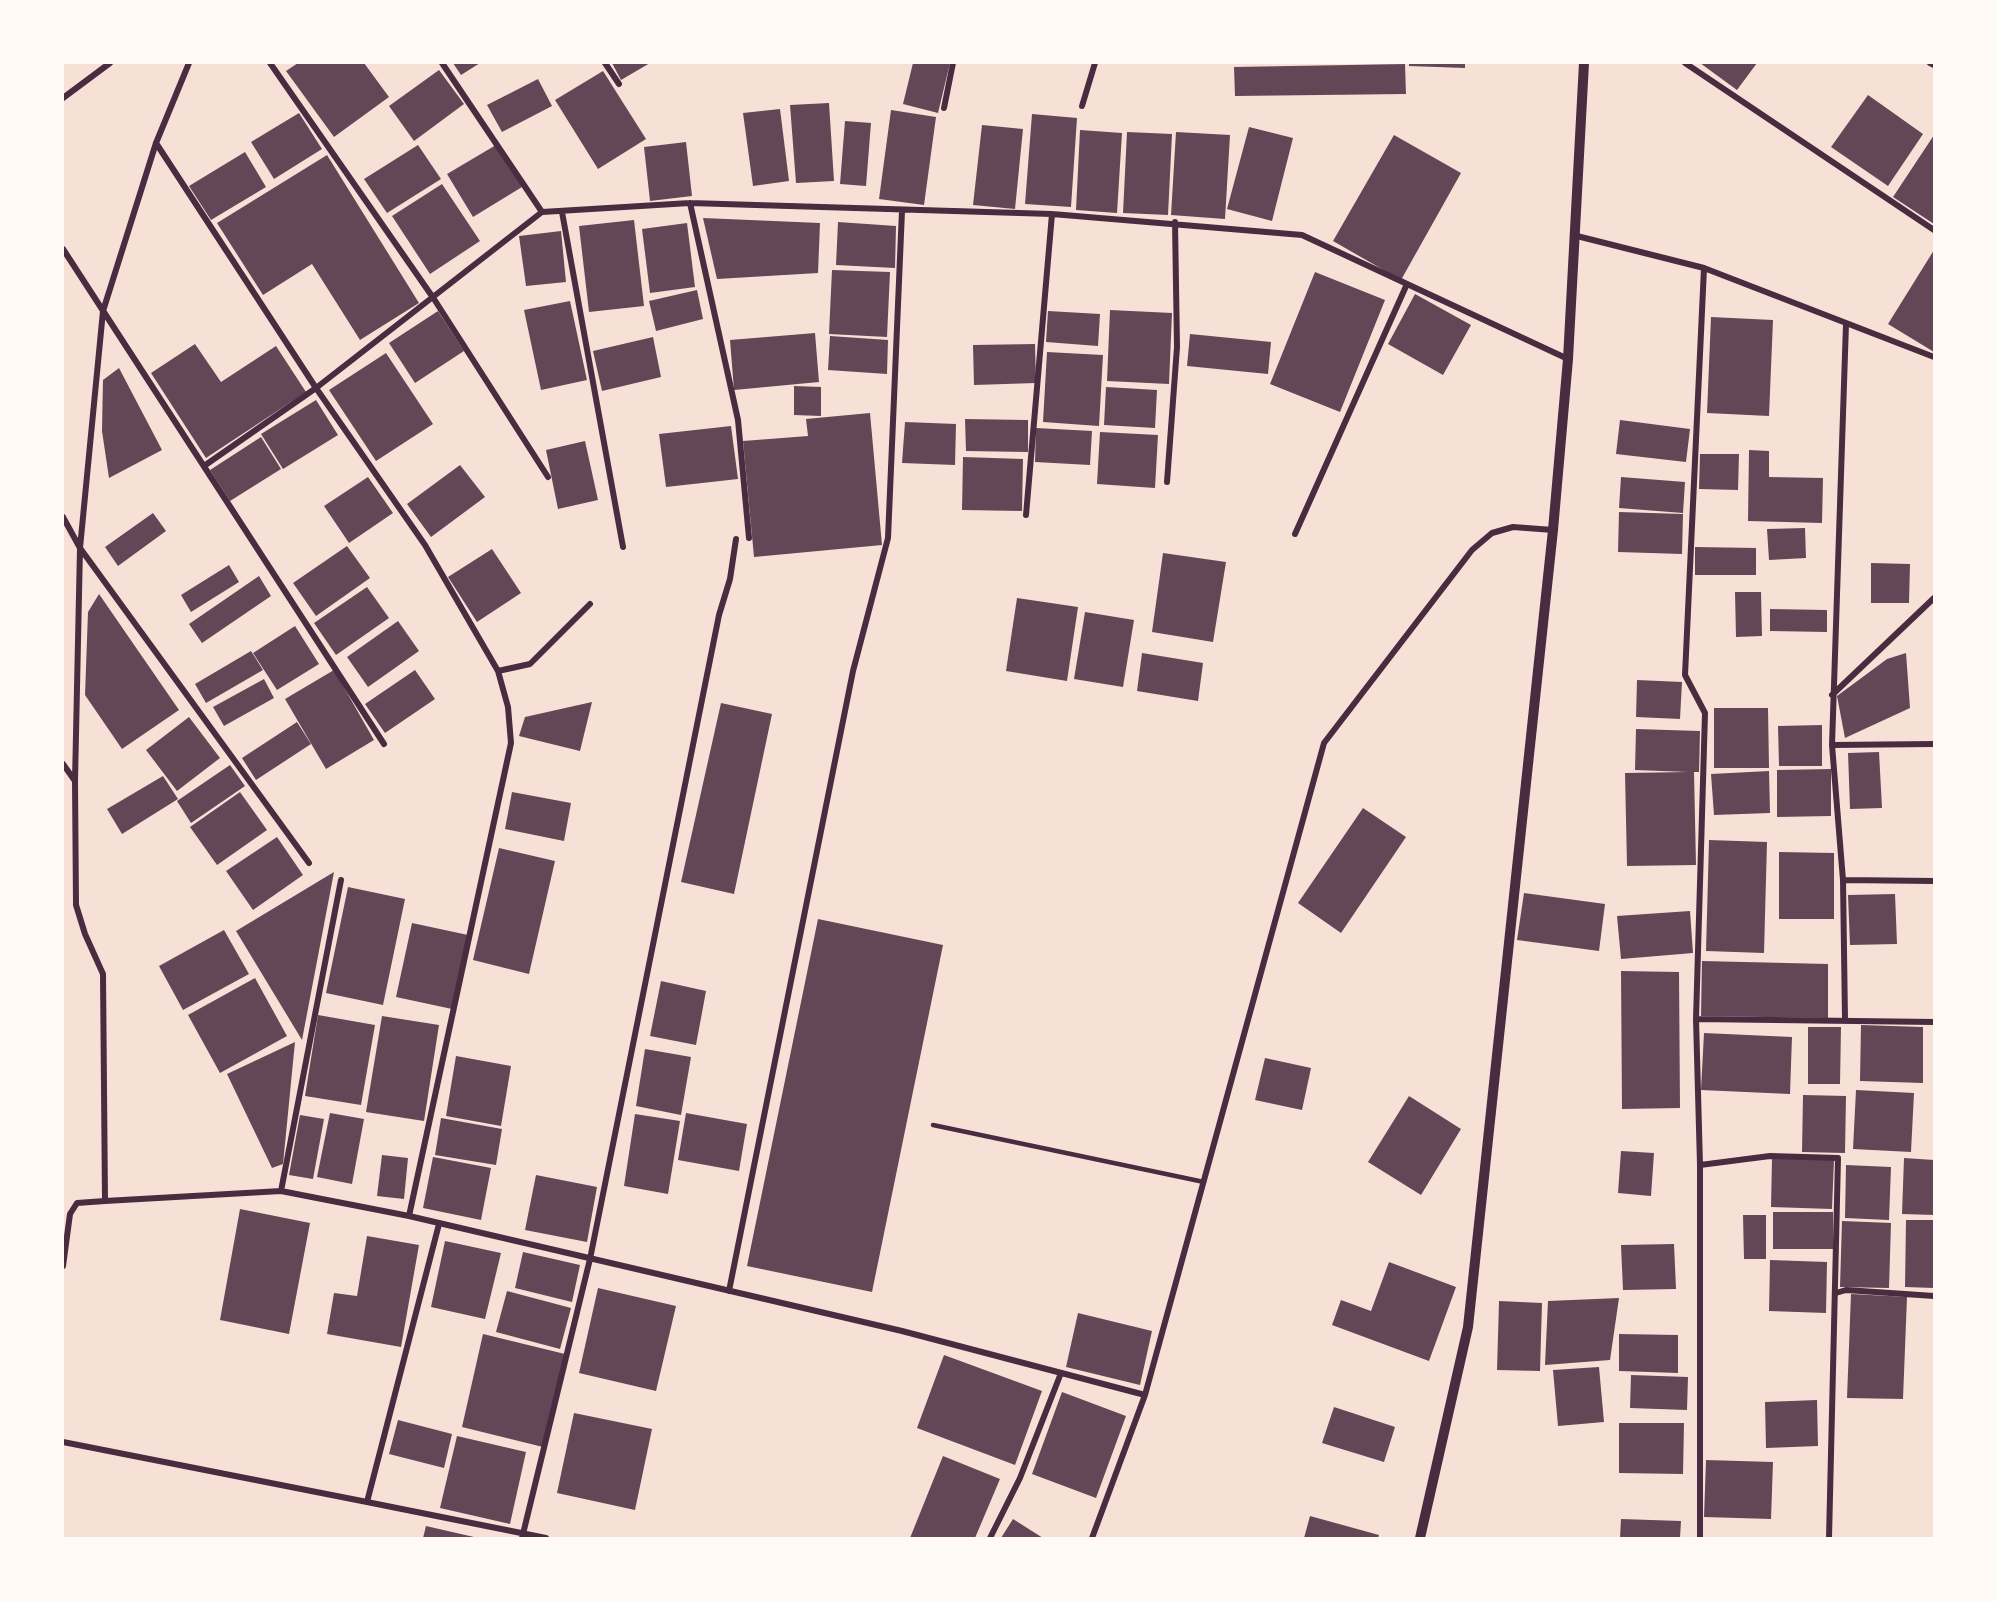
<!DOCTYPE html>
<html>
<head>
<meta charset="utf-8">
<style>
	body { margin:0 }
	#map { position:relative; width:1997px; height:1601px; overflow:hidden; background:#f7e1d7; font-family:"Public Sans",sans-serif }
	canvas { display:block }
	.frame { position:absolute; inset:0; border:64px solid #fffaf5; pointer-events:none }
</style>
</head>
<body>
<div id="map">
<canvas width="1997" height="1601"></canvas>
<div class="frame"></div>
</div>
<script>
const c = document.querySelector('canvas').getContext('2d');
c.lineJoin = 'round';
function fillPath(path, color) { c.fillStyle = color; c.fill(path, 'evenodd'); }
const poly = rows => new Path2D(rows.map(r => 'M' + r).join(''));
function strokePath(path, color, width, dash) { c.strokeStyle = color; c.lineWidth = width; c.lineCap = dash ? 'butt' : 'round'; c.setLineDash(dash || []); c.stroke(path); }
fillPath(poly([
	[298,63,364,63,389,97,334,137,286,71],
	[453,63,480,63,461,75],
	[612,63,650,63,621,80],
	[913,63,950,63,938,113,903,104],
	[1409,63,1465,63,1465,68,1409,66],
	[1700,63,1757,63,1737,90],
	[1405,64,1406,94,1235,96,1234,67],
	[439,70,464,104,414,141,389,106],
	[603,71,646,139,598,169,555,100],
	[538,79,552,106,502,132,487,105],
	[1868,95,1923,134,1888,186,1831,147],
	[829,103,834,181,796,183,790,105],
	[780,109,789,181,753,186,743,113],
	[891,110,936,117,924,205,879,199],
	[299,113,322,149,274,179,251,142],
	[1032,114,1077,118,1071,207,1025,204],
	[845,121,871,123,866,186,840,184],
	[982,125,1023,129,1015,209,973,205],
	[1249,127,1293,138,1272,221,1227,209],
	[1080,130,1122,133,1117,213,1076,210],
	[1127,132,1172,134,1168,215,1123,213],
	[1176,132,1230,135,1225,219,1171,215],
	[1394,135,1461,173,1401,280,1333,241],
	[1934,135,1934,224,1893,197],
	[686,142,692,196,650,201,644,147],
	[418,145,441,179,387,213,364,179],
	[496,145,522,187,473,217,447,174],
	[245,152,266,187,211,220,189,186],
	[327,155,419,303,360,340,312,264,263,295,217,223],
	[442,184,480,241,430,274,392,216],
	[703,218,820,223,818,273,717,279],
	[634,220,644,306,589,312,579,226],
	[838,222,896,226,895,268,836,265],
	[687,223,695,287,650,293,642,229],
	[561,231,566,282,526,286,519,236],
	[1934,250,1934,352,1888,324],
	[832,270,890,272,887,337,829,334],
	[1315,272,1385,300,1340,412,1270,384],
	[697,290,703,319,656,331,649,301],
	[1415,294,1471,325,1443,375,1388,344],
	[570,301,587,380,541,390,524,310],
	[1110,310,1172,313,1169,384,1107,381],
	[438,311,464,351,415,383,389,343],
	[1048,311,1100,314,1098,346,1046,342],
	[1711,317,1773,320,1769,416,1707,413],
	[815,333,819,382,734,390,730,340],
	[1190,334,1271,342,1268,374,1187,366],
	[830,336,888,340,887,374,828,370],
	[653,337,661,377,602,391,593,351],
	[195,344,221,382,276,346,306,392,206,458,151,373],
	[1035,344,1036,383,974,385,973,345],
	[1047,352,1103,355,1099,426,1043,422],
	[386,353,433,424,376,461,329,390],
	[119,368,162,450,109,478,102,431,103,380],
	[794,386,821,387,821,416,794,415],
	[1106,387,1157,390,1155,428,1104,425],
	[316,400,338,435,283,469,261,434],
	[870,413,882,545,754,557,743,441,808,436,806,419],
	[965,419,1028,420,1028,452,966,451],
	[1620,420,1690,429,1686,462,1616,454],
	[905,422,956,424,955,465,902,463],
	[731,426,738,479,666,487,659,434],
	[1036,428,1092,431,1090,465,1035,462],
	[1100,432,1158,435,1155,488,1097,484],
	[261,437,281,469,230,501,210,470],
	[585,441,598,500,558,509,546,450],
	[1749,450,1769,451,1769,477,1823,478,1822,523,1748,521],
	[1700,454,1739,454,1738,490,1699,489],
	[963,457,1023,459,1022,511,962,510],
	[460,465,485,497,431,537,407,504],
	[368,477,393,513,349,543,324,506],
	[1621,477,1685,482,1683,513,1619,508],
	[1619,512,1683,514,1682,554,1618,552],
	[153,513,166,531,118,566,105,547],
	[1805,528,1806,558,1769,560,1767,529],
	[347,546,370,578,316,616,293,583],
	[1695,547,1756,548,1756,575,1695,575],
	[492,549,521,593,477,622,448,577],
	[1163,553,1226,562,1213,642,1152,632],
	[1871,563,1910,564,1909,603,1871,603],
	[229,565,239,582,191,612,181,595],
	[259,576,271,596,202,643,189,624],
	[367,587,389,618,336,655,314,623],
	[1735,592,1761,592,1762,636,1736,637],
	[99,594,179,710,122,749,85,695,88,612],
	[1017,598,1078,607,1067,681,1006,671],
	[1770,609,1827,610,1827,632,1770,631],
	[1085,612,1134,620,1123,687,1074,679],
	[398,621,419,651,368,687,347,657],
	[295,626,319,664,277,690,253,653],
	[251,651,263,670,206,703,195,684],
	[1142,653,1203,663,1198,701,1137,691],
	[1906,653,1910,708,1845,738,1837,696,1887,659],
	[334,670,374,740,326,769,285,699],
	[415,670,435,699,385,733,365,704],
	[264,679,274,698,224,726,213,707],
	[1637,680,1682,682,1680,719,1636,717],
	[592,702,580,751,519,736,525,717],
	[721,703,772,714,734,894,681,882],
	[1714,708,1768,708,1769,768,1714,768],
	[189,717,220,758,177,791,146,750],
	[297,722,311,744,256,780,242,758],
	[1822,725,1822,766,1779,766,1778,726],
	[1636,729,1700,731,1699,772,1694,772,1696,865,1627,866,1625,773,1688,772,1635,770],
	[1879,752,1882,808,1850,809,1848,753],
	[230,765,245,786,191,823,177,801],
	[1831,769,1831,816,1777,817,1777,770],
	[1769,771,1770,813,1714,815,1711,774],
	[163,776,178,799,122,834,107,809],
	[240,792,267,830,217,865,190,827],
	[512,792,571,803,564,841,505,829],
	[1363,808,1406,837,1341,933,1298,903],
	[277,837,303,875,253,910,226,871],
	[1709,840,1767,842,1764,953,1706,951],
	[499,848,555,861,529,974,473,960],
	[1779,852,1834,853,1834,919,1779,919],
	[334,872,302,1040,236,931],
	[348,887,405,899,383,1005,326,993],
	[1524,893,1605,904,1599,951,1517,940],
	[1895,894,1897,944,1850,945,1848,895],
	[1690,911,1693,953,1621,959,1617,916],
	[818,919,943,945,872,1292,747,1266],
	[412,923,468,935,452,1009,396,997],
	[224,930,249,974,183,1010,159,966],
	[1702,961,1828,964,1828,1018,1701,1016],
	[1621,971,1679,972,1680,1108,1622,1109],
	[255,978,287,1036,220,1073,188,1015],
	[661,981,706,991,696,1045,650,1036],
	[318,1015,375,1025,361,1105,305,1096],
	[382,1016,439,1025,424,1121,366,1112],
	[1861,1025,1923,1027,1923,1083,1860,1081],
	[1808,1027,1841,1027,1840,1084,1808,1084],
	[1704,1033,1792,1037,1790,1094,1701,1090],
	[295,1042,283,1164,272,1168,227,1074],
	[645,1049,691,1057,681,1115,636,1106],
	[456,1056,511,1066,501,1126,446,1116],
	[1265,1058,1311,1068,1302,1110,1255,1100],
	[1856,1090,1914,1093,1911,1152,1853,1149],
	[1803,1095,1846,1096,1845,1153,1802,1152],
	[1409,1096,1461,1129,1421,1195,1368,1162],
	[330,1113,364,1119,352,1184,317,1177],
	[686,1113,747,1124,739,1171,678,1160],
	[635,1114,680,1121,668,1194,624,1186],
	[300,1115,324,1119,313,1179,289,1175],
	[441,1118,502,1129,496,1165,435,1155],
	[1621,1151,1654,1153,1651,1196,1618,1193],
	[382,1155,408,1158,404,1199,377,1196],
	[433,1157,491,1168,481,1220,423,1208],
	[1772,1158,1834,1160,1832,1209,1771,1207],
	[1904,1158,1934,1160,1934,1215,1902,1214],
	[1846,1165,1891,1167,1889,1220,1845,1218],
	[536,1175,597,1187,587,1242,525,1230],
	[240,1209,310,1223,289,1334,220,1320],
	[1773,1212,1833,1212,1833,1249,1773,1249],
	[1743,1215,1766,1215,1766,1259,1744,1259],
	[1906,1220,1934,1220,1934,1288,1905,1287],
	[1842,1221,1891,1223,1889,1288,1840,1287],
	[367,1236,419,1245,401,1347,327,1334,334,1293,357,1296],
	[445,1241,501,1253,485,1319,431,1307],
	[1674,1244,1676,1289,1623,1290,1621,1245],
	[523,1252,580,1265,572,1302,515,1288],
	[1770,1260,1827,1262,1826,1313,1769,1311],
	[1389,1262,1456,1287,1429,1361,1332,1325,1341,1300,1371,1311],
	[598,1288,676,1306,656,1391,579,1373],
	[507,1291,571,1308,560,1349,496,1332],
	[1851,1294,1907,1297,1903,1399,1847,1398],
	[1619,1298,1610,1360,1545,1365,1548,1301],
	[1499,1301,1542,1303,1540,1371,1497,1370],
	[1078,1313,1152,1331,1140,1385,1066,1367],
	[483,1334,565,1354,543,1447,462,1427],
	[1619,1334,1678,1335,1678,1373,1619,1371],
	[944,1355,1042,1391,1015,1465,917,1428],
	[1599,1367,1604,1422,1558,1426,1553,1370],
	[1631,1375,1688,1377,1687,1410,1630,1408],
	[1062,1392,1126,1416,1096,1498,1032,1474],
	[1817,1400,1818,1446,1766,1448,1765,1402],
	[1334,1407,1395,1427,1384,1462,1322,1443],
	[574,1413,652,1429,635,1510,557,1493],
	[398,1420,452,1434,444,1468,389,1454],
	[1619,1423,1684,1423,1683,1474,1619,1473],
	[457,1436,526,1452,510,1524,440,1508],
	[943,1456,1000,1479,975,1538,910,1538],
	[1706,1460,1773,1462,1771,1519,1704,1517],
	[1310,1516,1379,1535,1378,1538,1304,1538],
	[1013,1519,1043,1538,1001,1538],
	[1621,1519,1681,1521,1680,1538,1620,1538],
	[426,1526,474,1537,474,1538,423,1538]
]), '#644757');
strokePath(poly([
	[933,1125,1204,1182]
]), '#4a2c40', 4.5);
strokePath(poly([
	[189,63,156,143,103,311,80,548,75,781,76,905,85,934,103,974,105,1201,281,1191,409,1216,902,1331,1145,1395],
	[270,63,434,299,548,477],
	[442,63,542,212],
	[605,63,619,84],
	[1685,63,1934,230],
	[1930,63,1934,65],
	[63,98,110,63],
	[1082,106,1095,63],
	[944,108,953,63],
	[156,143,316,388,425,545,498,671,508,707,511,743,409,1216],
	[690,203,738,420,749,538],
	[562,212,623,547],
	[1573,235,1704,268,1934,357],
	[63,249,384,744],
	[204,466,316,388,542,212,690,203,1052,214,1302,235,1568,359],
	[1167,482,1177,347,1175,222],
	[1026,515,1052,214],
	[63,517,80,548,309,863],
	[1295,534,1407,284],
	[498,671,530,664,590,604],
	[1832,695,1934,598],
	[1832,745,1934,744],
	[63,764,75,781],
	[1843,880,1934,881],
	[1696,1019,1934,1022],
	[1845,1020,1843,880,1832,745,1846,324],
	[1700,1165,1770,1156,1838,1158,1829,1538],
	[281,1191,341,880],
	[439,1224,367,1502,546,1538],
	[63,1266,70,1214,77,1203,105,1201],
	[729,1291,853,671,888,538,902,211],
	[1836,1293,1846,1290,1934,1296],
	[63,1442,367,1502],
	[522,1538,590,1259,719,615,730,579,736,539],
	[990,1538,1020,1478,1061,1373],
	[1092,1538,1145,1395,1324,743,1472,550,1492,533,1513,527,1553,530],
	[1700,1538,1700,1165,1696,1019,1705,713,1685,675,1704,268]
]), '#4a2c40', 6);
strokePath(poly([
	[1420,1538,1468,1327,1553,530,1568,359,1584,63]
]), '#4a2c40', 10);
</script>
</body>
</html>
